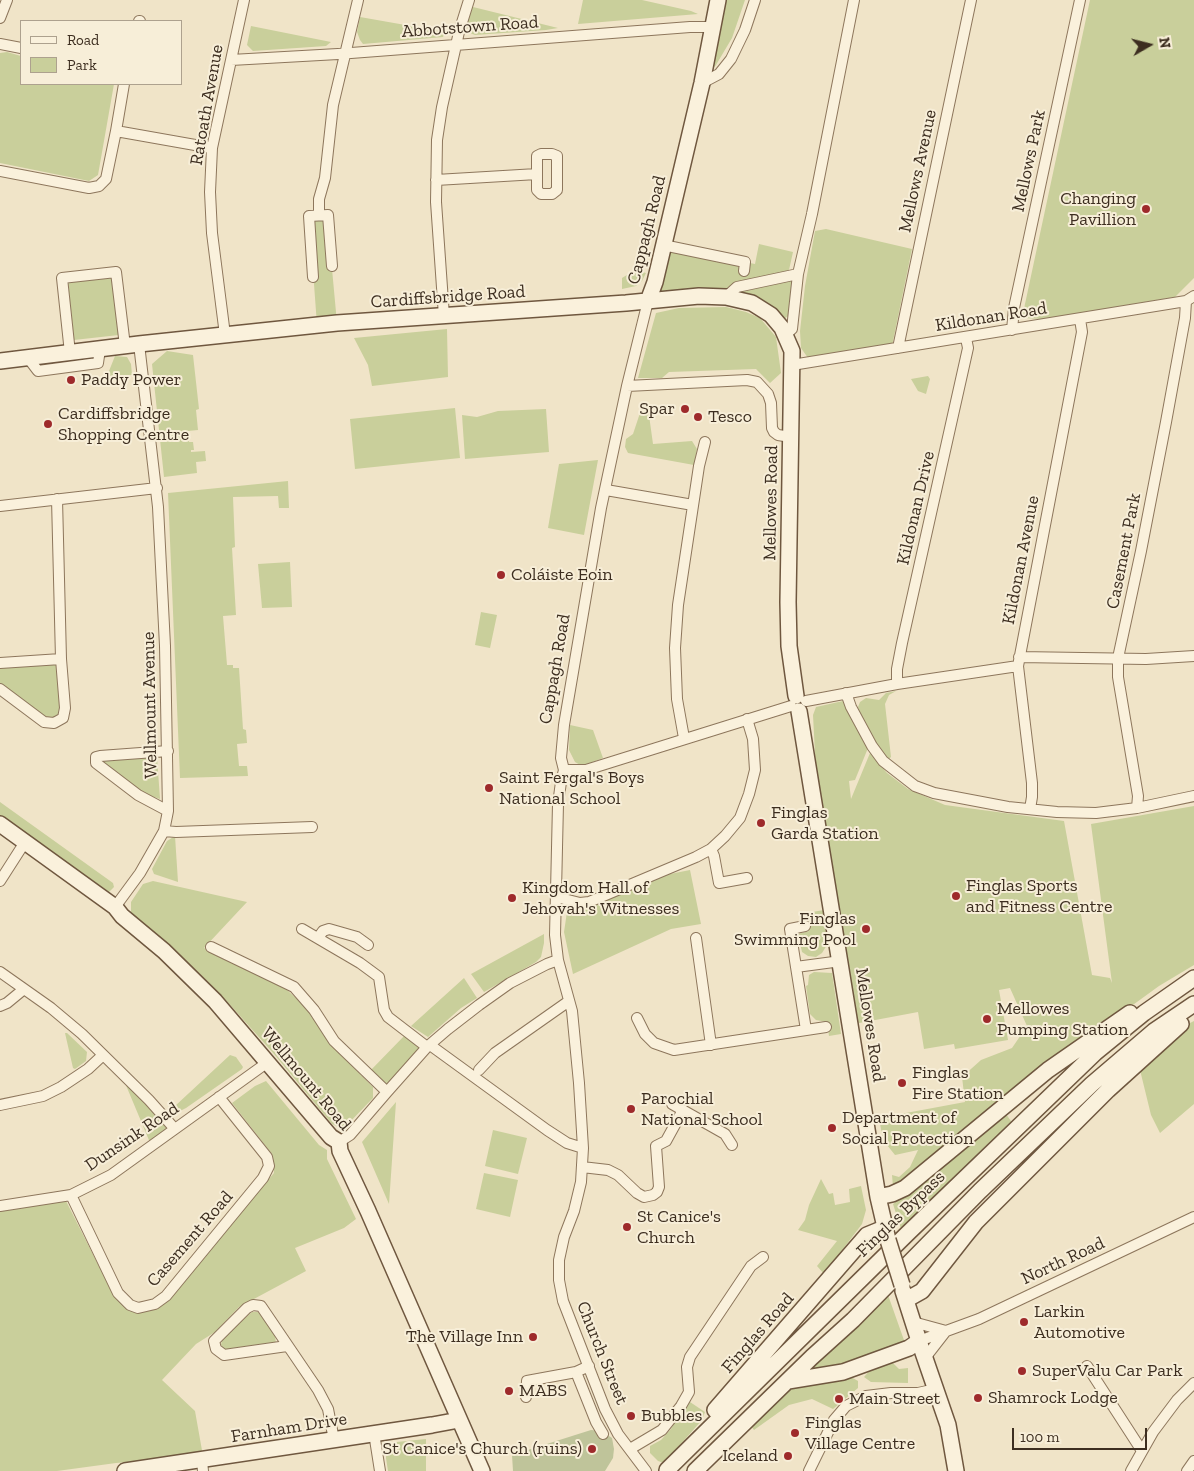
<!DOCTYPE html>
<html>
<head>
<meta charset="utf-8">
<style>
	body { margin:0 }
	#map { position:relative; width:1194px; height:1471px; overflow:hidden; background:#f0e4c8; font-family:"Zilla Slab",serif }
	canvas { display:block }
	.legend { position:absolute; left:20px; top:20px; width:162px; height:65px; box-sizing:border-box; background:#f7eed8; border:1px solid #ada18e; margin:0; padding:6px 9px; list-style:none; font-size:15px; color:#3d2e20 }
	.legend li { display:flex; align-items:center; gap:10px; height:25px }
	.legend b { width:25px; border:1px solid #ada18e }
	.north { position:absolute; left:1124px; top:20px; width:50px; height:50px; -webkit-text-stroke:4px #f7eed8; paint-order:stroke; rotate:82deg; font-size:14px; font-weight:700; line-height:20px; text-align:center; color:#3d2e20 }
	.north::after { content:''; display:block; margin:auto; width:18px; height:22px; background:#3d2e20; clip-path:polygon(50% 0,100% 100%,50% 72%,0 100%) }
	.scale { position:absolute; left:1012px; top:1428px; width:135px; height:22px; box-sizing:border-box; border:2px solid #3d2e20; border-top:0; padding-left:6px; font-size:15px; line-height:18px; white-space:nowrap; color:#3d2e20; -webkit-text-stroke:4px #f7eed8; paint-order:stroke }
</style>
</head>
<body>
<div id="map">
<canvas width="1194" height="1471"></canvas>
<ul class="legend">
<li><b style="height:6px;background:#faf1dc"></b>Road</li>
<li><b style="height:14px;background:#c9cf9b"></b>Park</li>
</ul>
<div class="north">N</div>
<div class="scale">100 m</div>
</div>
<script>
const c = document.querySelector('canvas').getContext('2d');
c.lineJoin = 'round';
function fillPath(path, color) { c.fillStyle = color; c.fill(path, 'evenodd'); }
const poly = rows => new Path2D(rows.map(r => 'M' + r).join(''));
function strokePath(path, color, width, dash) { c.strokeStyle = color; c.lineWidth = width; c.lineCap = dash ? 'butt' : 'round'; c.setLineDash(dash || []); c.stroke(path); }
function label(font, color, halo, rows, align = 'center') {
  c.font = font + ' "Zilla Slab",serif'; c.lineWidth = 4; c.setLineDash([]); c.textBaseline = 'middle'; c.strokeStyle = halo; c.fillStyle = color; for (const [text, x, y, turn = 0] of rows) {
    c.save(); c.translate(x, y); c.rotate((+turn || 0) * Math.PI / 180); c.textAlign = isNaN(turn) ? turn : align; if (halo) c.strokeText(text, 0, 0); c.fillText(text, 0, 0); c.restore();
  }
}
fillPath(poly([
	[583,0,642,0,691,11,698,14,578,24],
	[722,0,745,0,732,38,716,65,707,76],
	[1090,0,1194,0,1194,278,1175,297,1044,319,1022,318],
	[469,6,558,28,546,30,475,35,470,33,467,27],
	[360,17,445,32,443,37,363,44,360,40,357,32],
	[251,26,331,42,326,46,253,51,247,45],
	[7,52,21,56,21,84,114,84,98,175,89,181,0,163,0,53],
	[327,215,337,323,317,325,309,216],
	[826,229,912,249,892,346,808,358,801,348,800,331,805,286,815,231],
	[759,244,793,252,789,270,792,283,788,316,784,319,752,303,649,300,663,246,755,264],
	[635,270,646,273,642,281,636,286,622,289,622,278],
	[113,278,119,335,74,340,68,282],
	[726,307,746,312,760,318,776,337,781,373,770,383,756,369,669,372,662,378,638,378,656,313,679,308],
	[447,329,448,377,372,386,368,365,354,338],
	[167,351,193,355,199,409,196,410,198,430,188,431,189,442,193,442,194,450,191,450,191,452,205,451,206,461,196,462,197,473,164,477,152,364],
	[115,356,127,357,131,364,132,375,107,376],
	[928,376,930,379,926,394,918,391,911,379],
	[645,407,648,408,653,444,692,441,697,449,694,465,628,453,625,447,626,439,633,434,641,410],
	[455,408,460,458,355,469,350,419],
	[546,409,549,452,465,459,462,415,477,417,498,411],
	[598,460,584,535,548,528,559,464],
	[288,481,289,508,279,508,278,496,233,497,235,547,232,548,236,615,223,616,227,665,233,665,233,668,239,668,243,729,246,730,247,743,237,744,239,766,247,766,248,776,180,778,168,493],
	[290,562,292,607,262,608,258,564],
	[481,612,497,615,490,648,475,645],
	[55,662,57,670,60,704,58,714,53,720,43,719,0,686,0,665],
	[896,691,889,695,885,704,891,757,887,761,862,724,858,707,860,702,866,698,879,700,886,693],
	[843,701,868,748,855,780,849,781,851,799,870,753,887,773,908,789,945,805,1064,821,1092,975,1110,978,1112,983,1091,824,1194,806,1194,965,1159,986,1086,1039,907,1182,893,1187,892,1175,899,1177,910,1167,918,1150,895,1155,883,1140,879,1118,965,1102,962,1077,981,1060,1012,1048,1027,1026,1010,988,999,990,1008,1040,955,1049,954,1044,924,1049,918,1012,854,1024,816,773,813,715,816,707],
	[570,725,593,730,603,758,582,766,575,762,569,750],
	[157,757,160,799,142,793,101,761,109,758],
	[0,802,113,883,114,887,109,892,103,891,0,816],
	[175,836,178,882,154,874,152,869,167,841],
	[690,870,701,924,671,929,573,974,564,932,567,912,581,911,655,877],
	[153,881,247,902,204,948,286,989,310,1011,329,1043,373,1087,373,1098,348,1124,340,1128,332,1124,274,1054,232,1007,201,975,131,913,131,902,143,884],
	[824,910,827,945,822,953,816,957,808,956,802,952,798,934,809,931,806,913],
	[544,934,544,943,541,957,536,962,484,992,471,974],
	[814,972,832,973,841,1034,829,1036,827,1022,816,1020,810,1014,806,986,808,985,809,975],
	[464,978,477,998,461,1008,428,1037,411,1026],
	[1194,1021,1194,1104,1160,1133,1151,1115,1140,1070,1186,1025],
	[65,1033,67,1033,87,1052,86,1061,75,1069,73,1068],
	[406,1034,427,1047,387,1092,370,1071],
	[230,1055,236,1057,243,1067,242,1069,186,1108,178,1112,175,1110,174,1108,175,1106],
	[120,1071,174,1128,151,1145],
	[266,1081,319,1145,327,1150,327,1159,356,1219,344,1228,295,1248,306,1271,239,1307,215,1332,196,1344,162,1380,195,1411,203,1456,116,1463,57,1471,0,1471,0,1211,66,1201,114,1296,127,1307,168,1298,274,1173,272,1154,232,1103,255,1086],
	[396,1102,389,1204,362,1142],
	[1006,1114,1013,1124,902,1232,893,1204],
	[493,1130,527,1138,518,1174,485,1166],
	[484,1173,518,1180,510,1217,476,1209],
	[821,1179,829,1194,833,1193,835,1205,850,1202,849,1189,861,1186,866,1210,862,1224,824,1274,817,1266,837,1241,798,1230,805,1220,809,1205],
	[888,1295,905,1343,866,1359,807,1374,804,1368],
	[252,1312,258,1312,265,1321,275,1335,276,1344,230,1350,224,1349,221,1345,223,1337],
	[893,1363,899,1369,908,1368,908,1383,871,1382,864,1377,871,1369],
	[851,1377,858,1381,858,1388,833,1409,812,1399,789,1405,754,1430,750,1425,788,1387,818,1381],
	[687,1400,705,1412,702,1420,664,1463,658,1461,650,1453,650,1446,661,1440,671,1429],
	[426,1439,426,1471,388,1471,386,1458,387,1443]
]), '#c9cf9b');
fillPath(poly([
	[591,1430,601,1431,612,1438,614,1449,613,1458,605,1471,513,1471,512,1455]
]), '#bfc49a');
const street = poly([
	[0,18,7,0],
	[139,21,140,21],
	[0,44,21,48],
	[231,60,338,54,690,27,713,27],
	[702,83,719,74,731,59,745,30,755,0],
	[116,131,212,148],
	[0,171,89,188,99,186,106,179,116,131,124,84],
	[436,180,537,174,537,190,541,194,552,194,557,190,557,156,552,154,541,154,537,156,537,174],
	[319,215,319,199,325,178,333,105,358,0],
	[663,245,745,262,744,271],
	[313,277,309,216,328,215,332,266],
	[726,297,737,287,798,274],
	[444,316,436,202,437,140,442,107,459,32,469,0],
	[1012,330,1014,308,1080,0],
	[225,335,212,233,210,192,212,148,244,0],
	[785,335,792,329,798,274,812,214,854,0],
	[898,348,971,0],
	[70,353,62,278,116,272,125,346],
	[28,358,38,371,98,363,100,349],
	[792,365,1186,301,1194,296],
	[627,386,747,380,757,382,768,394,771,403,772,428,774,432,778,435,791,437],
	[606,490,693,505],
	[0,506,157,488],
	[1019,657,1146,659,1194,656],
	[0,663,61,659],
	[897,684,897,669,902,643,968,348,966,338],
	[0,689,44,722,54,723,63,718,65,708,61,659,57,499],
	[846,693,851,707,872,746,883,761,915,786,934,793,1008,807,1057,812,1096,813,1137,808,1194,796],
	[806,701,897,684,1018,666],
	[684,738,677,699,675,648,678,605,699,466,705,442],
	[168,751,100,756,96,757,96,763,138,795,168,811],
	[564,770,586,770,791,706],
	[1137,808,1138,796,1118,677,1118,658,1141,551,1166,422,1185,318,1186,301],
	[1030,809,1032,797,1032,783,1018,666,1082,332,1080,319],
	[164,831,176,832,312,827],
	[711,849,714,856,719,883,747,878],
	[0,881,25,842],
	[556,897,580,903,589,902,696,857,711,849,725,836,740,818,749,794,755,770,753,739,747,719],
	[115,907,140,873,164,831,168,811,165,646,158,507,139,344],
	[805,926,790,929,806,1030],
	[302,929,360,963,379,977,384,1010,388,1017,427,1047],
	[318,938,323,931,329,929,357,937,368,945],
	[696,938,711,1045],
	[211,947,294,987,314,1010,334,1041,387,1092],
	[796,967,841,961],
	[0,972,51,1008,82,1034,149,1100,174,1128],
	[0,1006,7,1003,24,989],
	[637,1018,645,1034,654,1043,674,1050,826,1027],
	[430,1045,547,1130,567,1143,583,1148],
	[479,1070,495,1053,569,1001],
	[672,1104,725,1134,732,1145],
	[0,1105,43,1096,61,1087,88,1069,103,1055],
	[339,1142,350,1135,387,1092,427,1047,448,1029,479,1005,510,983,547,964,558,960],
	[582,1167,608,1170,618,1175,637,1193,644,1197,653,1195,657,1192,659,1187,656,1146,666,1141,683,1110],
	[71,1195,118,1293,130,1305,138,1308,155,1304,166,1296,263,1178,269,1166,267,1157,219,1097],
	[0,1206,71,1195,111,1175,268,1062],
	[913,1322,946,1331,925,1358],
	[919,1341,979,1319,1194,1217],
	[287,1346,224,1355,216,1349,214,1341,247,1308,253,1305,261,1306,318,1390,328,1409,334,1440],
	[1087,1366,1142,1451],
	[576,1372,596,1422,603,1434],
	[526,1397,527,1381,576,1372,589,1366],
	[374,1433,380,1471],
	[630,1449,662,1430,681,1406,689,1392,687,1367,690,1357,751,1266,763,1257],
	[202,1461,203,1471],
	[646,1471,618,1434,605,1409,563,1301,559,1280,559,1260,564,1237,574,1211,581,1182,583,1148,579,1083,572,1011,558,960,555,935,558,804,561,782,564,770,561,758,564,725,601,508,627,386,648,301],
	[809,1471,834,1420,846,1406,866,1396,891,1393,918,1393,936,1389],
	[1131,1471,1153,1432,1177,1400,1194,1383],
	[1187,1471,1194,1461]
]);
const secondary = poly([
	[648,301,655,282,702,83,718,0],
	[0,361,139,344,337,323,626,303,699,296,726,297,752,303,771,315,782,328,792,351,788,602,789,646,796,696],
	[799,711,878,1197,888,1240],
	[0,824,115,907,122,916,164,951,215,1001,331,1137,339,1142,340,1151,368,1211,482,1471],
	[878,1197,892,1194,905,1188,1048,1070,1130,1013],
	[903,1291,919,1341,948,1425,956,1471],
	[906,1300,922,1291,976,1222,1108,1090,1181,1024],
	[788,1381,843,1372,909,1348,919,1341],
	[715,1410,867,1235,884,1228],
	[667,1470,908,1233,1095,1053,1144,1013,1194,978],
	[125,1471,432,1425,459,1420],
	[695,1471,812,1357,853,1320,980,1191,1092,1084,1154,1031,1194,1004]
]);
strokePath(street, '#8d765c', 12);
strokePath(secondary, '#6f573f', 18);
strokePath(street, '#faf1dc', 10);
strokePath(secondary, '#faf1dc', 15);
const secondaryBridge = poly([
	[888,1240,902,1285]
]);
strokePath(secondaryBridge, '#6f573f', 18, []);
strokePath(secondaryBridge, '#faf1dc', 15);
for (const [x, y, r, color] of [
	[1146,209,5,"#9e2a2b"],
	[71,380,5,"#9e2a2b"],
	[685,409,5,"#9e2a2b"],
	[698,417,5,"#9e2a2b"],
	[48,424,5,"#9e2a2b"],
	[501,575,5,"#9e2a2b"],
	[489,788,5,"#9e2a2b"],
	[761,823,5,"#9e2a2b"],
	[956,896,5,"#9e2a2b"],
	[512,898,5,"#9e2a2b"],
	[866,929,5,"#9e2a2b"],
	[987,1019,5,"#9e2a2b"],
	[902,1083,5,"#9e2a2b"],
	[631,1109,5,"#9e2a2b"],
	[832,1128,5,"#9e2a2b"],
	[627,1227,5,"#9e2a2b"],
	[1024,1322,5,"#9e2a2b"],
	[533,1337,5,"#9e2a2b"],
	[1022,1371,5,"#9e2a2b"],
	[509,1391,5,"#9e2a2b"],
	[978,1398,5,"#9e2a2b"],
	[839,1399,5,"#9e2a2b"],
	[631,1416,5,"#9e2a2b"],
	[795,1433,5,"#9e2a2b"],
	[592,1449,5,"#9e2a2b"],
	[788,1456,5,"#9e2a2b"]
]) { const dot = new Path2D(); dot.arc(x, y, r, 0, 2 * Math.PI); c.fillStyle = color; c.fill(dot); strokePath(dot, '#f7eed8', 2); }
label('18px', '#3d2e20', '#f7eed8', [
	["Abbotstown Road",470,27,-4],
	["Ratoath Avenue",207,105,-80],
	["Mellows Park",1029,161,-78],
	["Mellows Avenue",918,171,-78],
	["Cappagh Road",647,230,-76],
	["Cardiffsbridge Road",448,297,-4],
	["Kildonan Road",991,317,-9],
	["Mellowes Road",771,503,-89],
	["Kildonan Drive",916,508,-77],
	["Casement Park",1124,551,-79],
	["Kildonan Avenue",1021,560,-79],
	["Cappagh Road",555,669,-80],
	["Wellmount Avenue",150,705,-91],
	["Mellowes Road",870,1025,81],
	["Wellmount Road",306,1079,50],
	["Dunsink Road",132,1137,-34],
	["Finglas Bypass",901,1214,-44],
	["Casement Road",190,1239,-49],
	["North Road",1063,1261,-25],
	["Finglas Road",758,1333,-49],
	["Church Street",602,1353,68],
	["Farnham Drive",289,1428,-9]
]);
label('18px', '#3d2e20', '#f7eed8', [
	["Changing",1136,199,"right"],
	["Pavillion",1136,220,"right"],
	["Paddy Power",81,380],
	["Spar",675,409,"right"],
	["Cardiffsbridge",58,414],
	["Shopping Centre",58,435],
	["Tesco",708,417],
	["Coláiste Eoin",511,575],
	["Saint Fergal's Boys",499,778],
	["National School",499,799],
	["Finglas",771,813],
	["Garda Station",771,834],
	["Finglas Sports",966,886],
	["and Fitness Centre",966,907],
	["Kingdom Hall of",522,888],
	["Jehovah's Witnesses",522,909],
	["Finglas",856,919,"right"],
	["Swimming Pool",856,940,"right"],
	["Mellowes",997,1009],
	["Pumping Station",997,1030],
	["Finglas",912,1073],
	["Fire Station",912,1094],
	["Parochial",641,1099],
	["National School",641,1120],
	["Department of",842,1118],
	["Social Protection",842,1139],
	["St Canice's",637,1217],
	["Church",637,1238],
	["Larkin",1034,1312],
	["Automotive",1034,1333],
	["The Village Inn",523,1337,"right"],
	["SuperValu Car Park",1032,1371],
	["MABS",519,1391],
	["Shamrock Lodge",988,1398],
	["Main Street",849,1399],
	["Bubbles",641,1416],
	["Finglas",805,1423],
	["Village Centre",805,1444],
	["St Canice's Church (ruins)",582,1449,"right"],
	["Iceland",778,1456,"right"]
], 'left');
</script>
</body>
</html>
